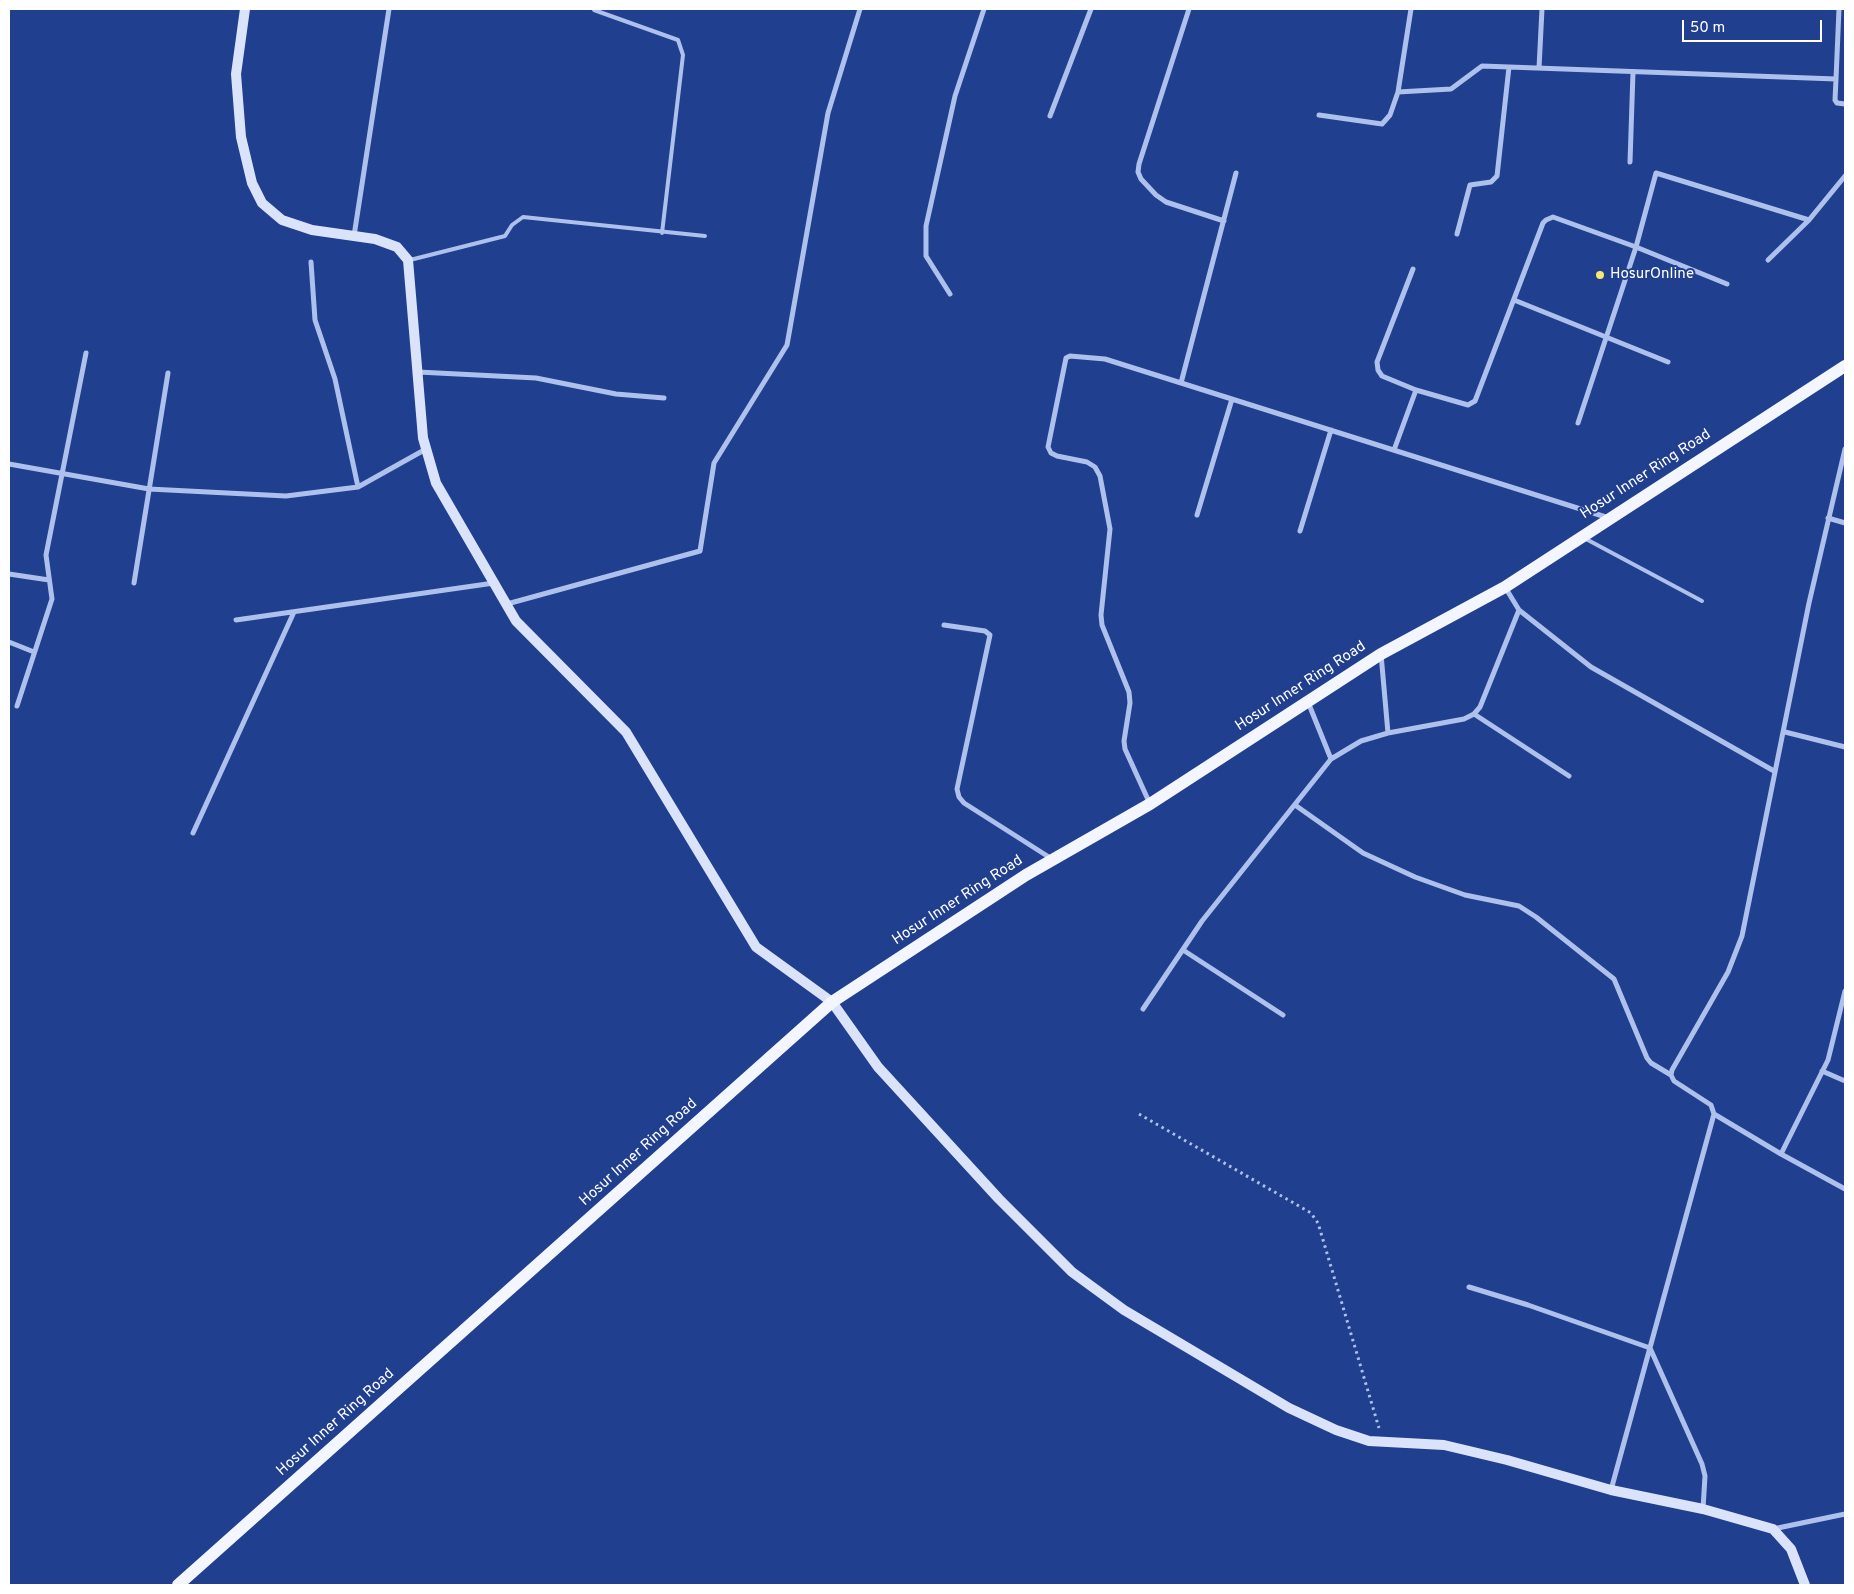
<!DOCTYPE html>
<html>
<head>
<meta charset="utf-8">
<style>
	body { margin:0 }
	#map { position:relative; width:1854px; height:1594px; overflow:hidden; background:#203f8e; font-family:Overpass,sans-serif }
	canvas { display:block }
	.frame { position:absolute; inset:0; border:10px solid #fff; pointer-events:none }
	.scale { position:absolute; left:1682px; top:20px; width:140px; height:22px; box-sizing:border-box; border:2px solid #fff; border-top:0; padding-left:6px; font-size:15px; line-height:18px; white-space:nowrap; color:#fff; -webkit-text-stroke:4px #203f8e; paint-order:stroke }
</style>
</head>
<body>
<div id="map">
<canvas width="1854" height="1594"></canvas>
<div class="frame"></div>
<div class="scale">50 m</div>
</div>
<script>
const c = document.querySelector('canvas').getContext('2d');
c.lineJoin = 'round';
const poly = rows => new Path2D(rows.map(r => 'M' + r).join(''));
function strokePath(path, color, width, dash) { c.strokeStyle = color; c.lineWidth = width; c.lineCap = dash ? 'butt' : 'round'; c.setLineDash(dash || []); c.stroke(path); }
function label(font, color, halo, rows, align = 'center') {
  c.font = font + ' Overpass,sans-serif'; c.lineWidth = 4; c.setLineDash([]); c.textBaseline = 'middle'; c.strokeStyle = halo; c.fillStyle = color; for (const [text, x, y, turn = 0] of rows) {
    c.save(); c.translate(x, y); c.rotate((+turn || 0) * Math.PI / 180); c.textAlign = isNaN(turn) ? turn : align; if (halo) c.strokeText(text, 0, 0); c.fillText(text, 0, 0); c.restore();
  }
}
strokePath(poly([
	[1139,1114,1311,1213,1318,1223,1379,1428]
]), '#aec1ec', 3, [2.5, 4]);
strokePath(poly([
	[594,10,678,40,683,55,662,233],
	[410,260,505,236,512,225,523,217,705,236],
	[1586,539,1702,601]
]), '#aec1ec', 4);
strokePath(poly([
	[1189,9,1139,164,1138,172,1141,179,1156,195,1166,202,1224,221],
	[1411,9,1398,92,1451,89,1482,66,1836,79,1839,9],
	[1539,68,1542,9],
	[1836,79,1835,100,1837,103,1845,104],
	[1319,115,1382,124,1390,115,1398,92],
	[1050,116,1091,9],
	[1630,162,1633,72],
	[1457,234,1470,185,1491,182,1497,176,1509,67],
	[354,236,389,9],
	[1768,260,1809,220],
	[311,262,315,320,335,379,358,487],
	[1413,269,1377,362,1378,370,1382,376,1416,390],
	[950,294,926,256,926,226,955,96,984,9],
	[1514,300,1668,362],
	[418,372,536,378,616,394,664,398],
	[1181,383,1236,173],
	[1578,423,1636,247,1656,173,1809,220,1845,176],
	[1394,450,1416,390,1468,405,1475,401,1543,223,1546,220,1553,217,1636,247,1727,284],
	[9,464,149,489,286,496,358,487,426,449],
	[1197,515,1232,399],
	[1828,518,1845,523],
	[1300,531,1331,430],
	[9,574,49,580],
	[134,583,168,373],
	[1505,587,1519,610,1591,667,1774,771],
	[507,604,700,551,714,463,787,345,828,113,860,9],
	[236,620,494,583],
	[944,625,985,631,990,635,957,789,959,797,964,803,1052,859],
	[9,642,34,652],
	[1381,654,1388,733],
	[1308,702,1331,759],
	[17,706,52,599,46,555,86,353],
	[1474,714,1569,776],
	[1785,732,1845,747],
	[1150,804,1125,749,1124,741,1130,703,1129,692,1102,625,1101,615,1110,529,1100,476,1095,467,1087,462,1057,456,1051,453,1048,447,1066,358,1070,356,1105,359,1609,518],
	[1295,805,1363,853,1415,877,1465,895,1519,906,1536,917,1614,979,1647,1058,1651,1063,1671,1075],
	[193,833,294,612],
	[1183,950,1283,1015],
	[1143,1009,1202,921,1331,759,1361,741,1388,733,1464,719,1474,714,1480,707,1519,610],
	[1822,1071,1845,1081],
	[1714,1114,1781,1154,1828,1060,1845,991],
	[1781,1154,1845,1189],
	[1469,1287,1528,1305,1650,1348,1702,1464,1705,1476,1703,1509],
	[1611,1490,1714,1114,1711,1105,1674,1081,1671,1075,1672,1070,1728,972,1742,936,1809,603,1845,449],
	[1773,1529,1845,1514]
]), '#aec1ec', 5);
strokePath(poly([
	[245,9,236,74,241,137,252,183,262,203,282,220,312,230,375,239,397,247,408,260,423,438,436,483,516,621,626,732,756,947,832,1002,878,1067,999,1199,1072,1272,1124,1310,1289,1408,1336,1430,1369,1441,1444,1445,1507,1460,1611,1490,1703,1509,1773,1529,1791,1549,1805,1585]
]), '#dae3f9', 10);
strokePath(poly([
	[178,1585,832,1002,1026,875,1150,804,1381,654,1505,587,1845,366]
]), '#f4f6ff', 12);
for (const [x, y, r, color] of [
	[1600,275,5,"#fae76e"]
]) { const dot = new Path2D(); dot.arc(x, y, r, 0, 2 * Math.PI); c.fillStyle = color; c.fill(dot); strokePath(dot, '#203f8e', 2); }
label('15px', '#fff', '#203f8e', [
	["HosurOnline",1610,275]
], 'left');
label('15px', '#fff', '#203f8e', [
	["Hosur Inner Ring Road",1646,475,-33],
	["Hosur Inner Ring Road",1301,687,-33],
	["Hosur Inner Ring Road",958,901,-33],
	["Hosur Inner Ring Road",639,1153,-42],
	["Hosur Inner Ring Road",336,1423,-42]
]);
</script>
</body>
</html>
